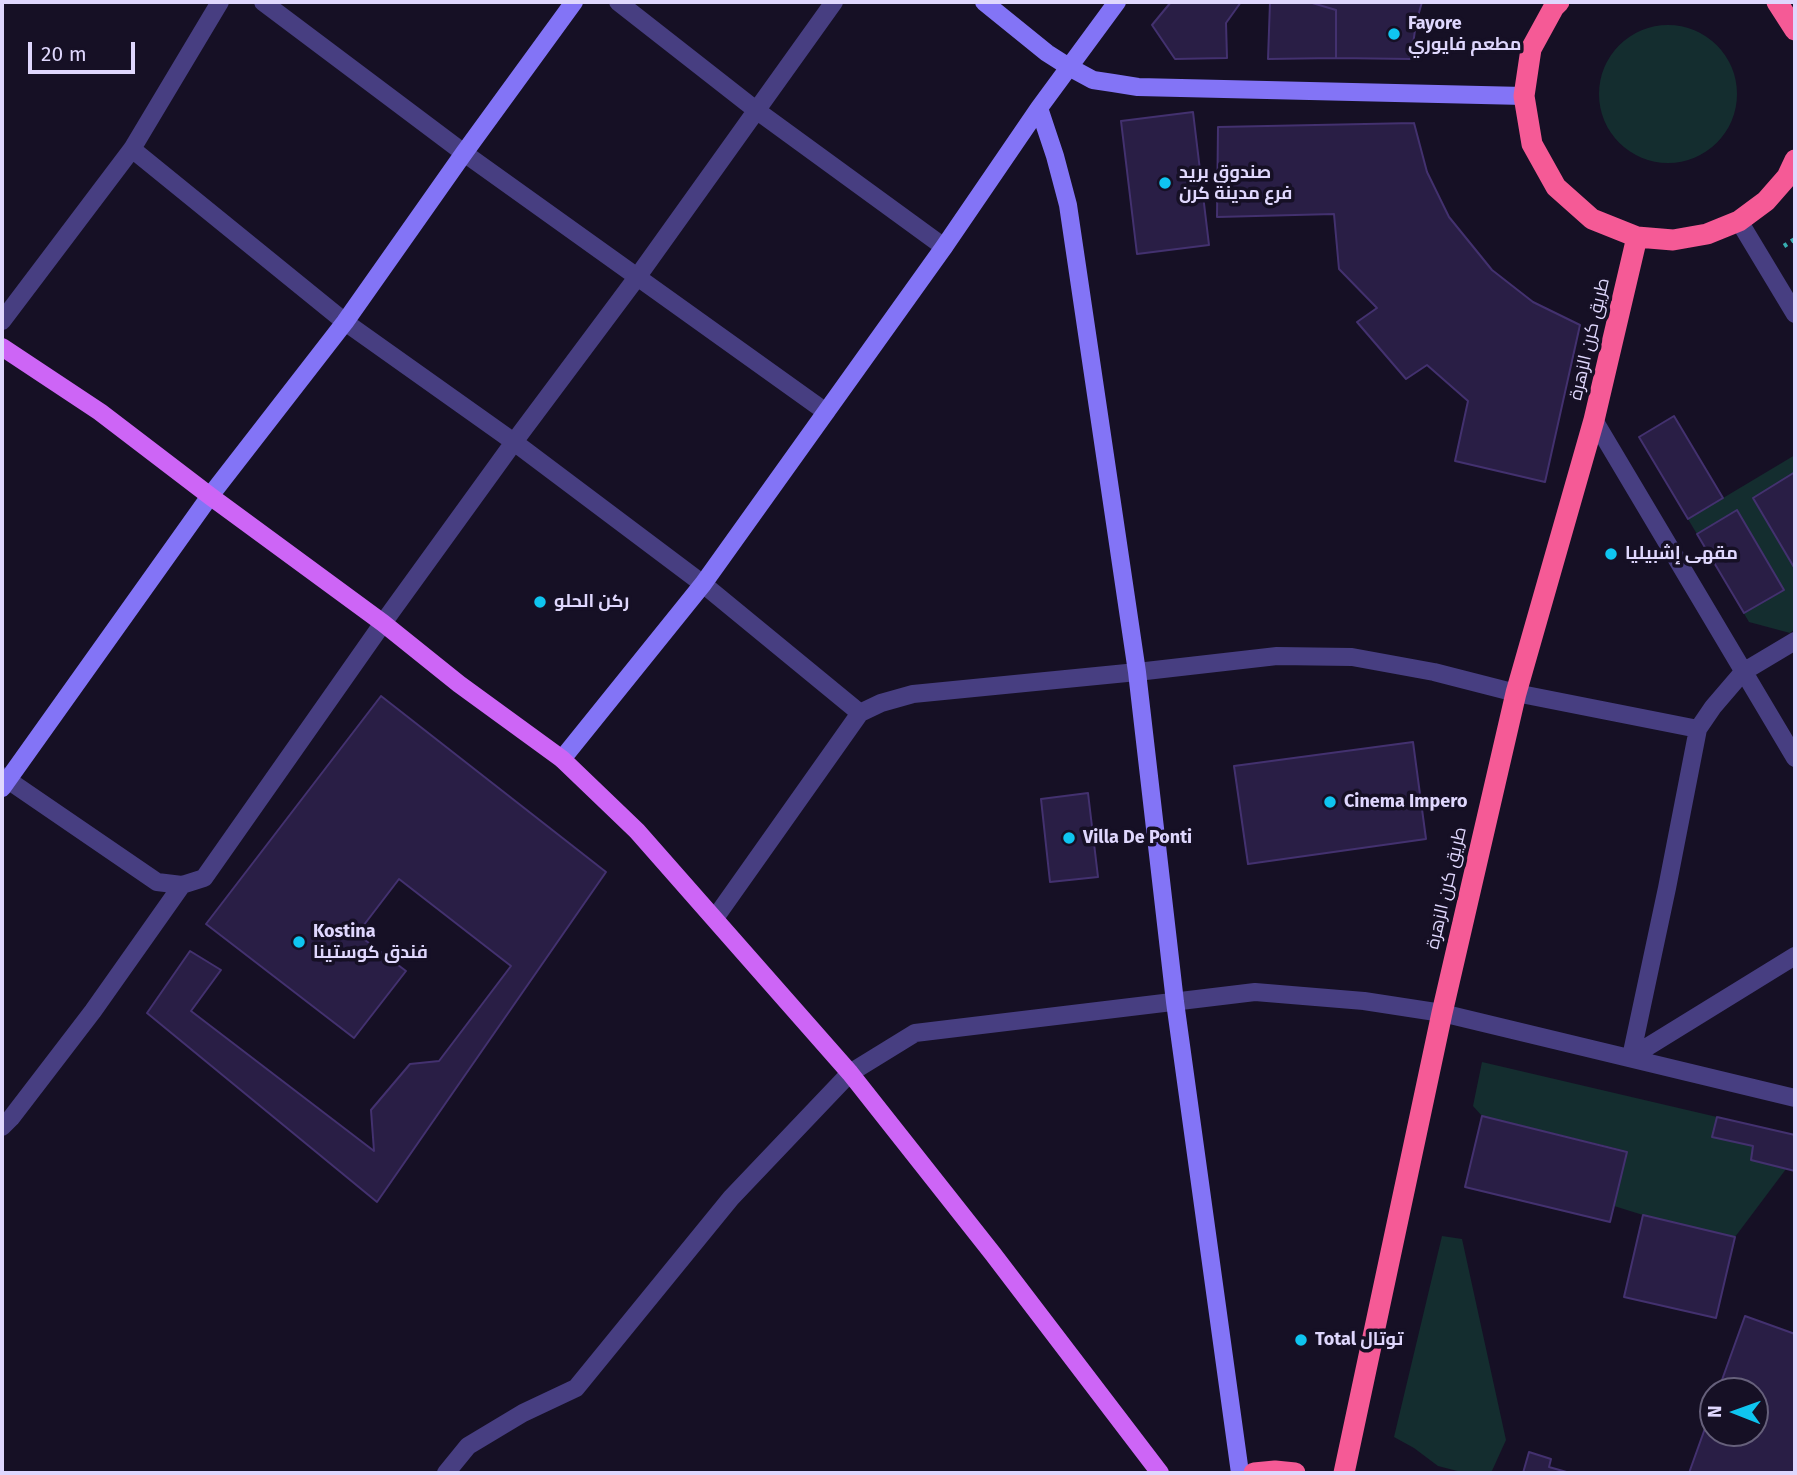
<!DOCTYPE html>
<html>
<head>
<meta charset="utf-8">
<style>
	body { margin:0 }
	#map { position:relative; width:1797px; height:1475px; overflow:hidden; background:#161025; font-family:"Fira Sans",sans-serif }
	canvas { display:block }
	.frame { position:absolute; inset:0; border:4px solid #dfd7fd; pointer-events:none }
	.north { position:absolute; left:1699px; top:1377px; width:70px; height:70px; box-sizing:border-box; background:#161025; border:2px solid #66607b; border-radius:50%; rotate:271deg; font-size:19px; font-weight:700; line-height:28px; text-align:center; color:#dfd7fd }
	.north::after { content:''; display:block; margin:auto; width:24px; height:32px; background:#0fc5f0; clip-path:polygon(50% 0,100% 100%,50% 72%,0 100%) }
	.scale { position:absolute; left:28px; top:42px; width:107px; height:32px; box-sizing:border-box; border:4px solid #dfd7fd; border-top:0; padding-left:9px; font-size:21px; line-height:24px; white-space:nowrap; color:#dfd7fd; -webkit-text-stroke:5px #161025; paint-order:stroke }
</style>
</head>
<body>
<div id="map">
<canvas width="1797" height="1475"></canvas>
<div class="frame"></div>
<div class="north">N</div>
<div class="scale">20 m</div>
</div>
<script>
const c = document.querySelector('canvas').getContext('2d');
c.lineJoin = 'round';
function fillPath(path, color) { c.fillStyle = color; c.fill(path, 'evenodd'); }
const poly = rows => new Path2D(rows.map(r => 'M' + r).join(''));
function strokePath(path, color, width, dash) { c.strokeStyle = color; c.lineWidth = width; c.lineCap = dash ? 'butt' : 'round'; c.setLineDash(dash || []); c.stroke(path); }
function label(font, color, halo, rows, align = 'center') {
  c.font = font + ' "Fira Sans",Cairo,sans-serif'; c.lineWidth = 7; c.setLineDash([]); c.textBaseline = 'middle'; c.strokeStyle = halo; c.fillStyle = color; for (const [text, x, y, turn = 0] of rows) {
    c.save(); c.translate(x, y); c.rotate((+turn || 0) * Math.PI / 180); c.textAlign = isNaN(turn) ? turn : align; if (halo) c.strokeText(text, 0, 0); c.fillText(text, 0, 0); c.restore();
  }
}
fillPath(poly([
	'1599 94a69 69 0 1 1 138 0a69 69 0 1 1-138 0Z',
	[1795,455,1795,629,1790,633,1749,622,1688,519],
	[1482,1062,1717,1117,1713,1137,1753,1146,1751,1160,1786,1169,1735,1237,1643,1215,1614,1206,1627,1151,1482,1116,1473,1106],
	[1442,1236,1462,1239,1506,1440,1491,1473,1465,1473,1438,1466,1414,1448,1394,1437]
]), '#142d2f');
const building = poly([
	[1171,2,1241,2,1226,23,1227,58,1175,59,1152,25,1171,2],
	[1270,2,1309,2,1336,10,1336,58,1268,59,1270,2],
	[1309,2,1422,2,1416,23,1411,59,1336,58,1336,10,1309,2],
	[1193,112,1209,245,1137,254,1121,121,1193,112],
	[1414,123,1427,172,1449,217,1492,270,1533,302,1580,325,1545,482,1455,461,1468,401,1427,365,1406,379,1357,322,1377,308,1339,269,1334,214,1217,217,1218,127,1414,123],
	[1674,416,1723,498,1688,519,1639,437,1674,416],
	[1795,472,1795,569,1753,498,1795,472],
	[1737,510,1784,590,1744,613,1697,534,1737,510],
	[381,696,606,872,377,1202,147,1013,190,951,221,970,191,1011,374,1151,371,1110,410,1064,439,1061,511,966,399,879,357,934,406,971,354,1038,206,924,381,696],
	[1413,742,1426,839,1248,864,1234,766,1413,742],
	[1088,793,1098,877,1050,882,1041,799,1088,793],
	[1482,1116,1627,1152,1610,1222,1465,1187,1482,1116],
	[1717,1117,1795,1135,1795,1171,1751,1160,1753,1146,1712,1137,1717,1117],
	[1643,1215,1735,1237,1716,1318,1624,1297,1643,1215],
	[1745,1316,1795,1334,1795,1473,1689,1473,1713,1406,1713,1433,1755,1433,1755,1391,1718,1391,1745,1316],
	[1529,1452,1551,1459,1549,1467,1570,1473,1523,1473,1529,1452]
]);
fillPath(building, '#291e45');
strokePath(building, '#43316f', 2);
strokePath(poly([
	[1784,246,1795,239]
]), '#37adb0', 4.5, [3.5, 5]);
strokePath(poly([
	[263,2,464,153,826,412],
	[618,2,756,110,944,247],
	[132,149,345,322,514,442,703,584,860,713],
	[1739,221,1795,314],
	[2,321,132,149,220,2],
	[1594,420,1795,758],
	[1795,641,1743,672,1713,707,1698,729,1667,888,1631,1057,1795,956],
	[2,776,157,882,182,885,204,878,383,623,514,442,638,276,834,2],
	[715,918,860,713,881,703,913,694,1137,672,1277,656,1352,657,1434,672,1516,693,1698,729],
	[2,1127,11,1118,93,1011,182,885],
	[446,1473,468,1446,523,1413,576,1388,731,1198,850,1073,915,1033,1255,992,1364,1001,1442,1013,1795,1098]
]), '#473e81', 18);
strokePath(poly([
	[984,2,1047,53,1069,67,1093,80,1113,83,1138,87,1524,96],
	[1039,108,1055,156,1068,205,1137,672,1175,1002,1240,1473],
	[562,759,703,584,944,247,1039,108,1117,2],
	[2,788,210,496,345,322,464,153,574,2]
]), '#8374f6', 18);
strokePath(poly([
	[2,347,100,412,210,496,383,623,459,684,562,759,637,831,850,1073,993,1254,1160,1473]
]), '#cd65f6', 18);
strokePath(poly([
	[1559,2,1554,7,1531,49,1524,96,1532,144,1556,187,1592,219,1637,237,1673,240,1707,234,1739,221,1766,201,1787,177,1795,160],
	[1777,2,1795,30],
	[1254,1473,1275,1471,1295,1473],
	[1344,1473,1442,1013,1516,693,1594,420,1637,237]
]), '#f55a96', 21);
for (const [x, y, r, color] of [
	[1394,34,7,"#0fc5f0"],
	[1165,183,7,"#0fc5f0"],
	[1611,554,7,"#0fc5f0"],
	[540,602,7,"#0fc5f0"],
	[1330,802,7,"#0fc5f0"],
	[1069,838,7,"#0fc5f0"],
	[299,942,7,"#0fc5f0"],
	[1301,1340,7,"#0fc5f0"]
]) { const dot = new Path2D(); dot.arc(x, y, r, 0, 2 * Math.PI); c.fillStyle = color; c.fill(dot); strokePath(dot, '#161025', 2.5); }
label('bold 18px', '#dfd7fd', '#161025', [
	["Fayore",1408,24],
	["مطعم فايوري",1408,45],
	["صندوق بريد",1179,173],
	["فرع مدينة كرن",1179,194],
	["مقهى إشبيليا",1625,554],
	["ركن الحلو",554,602],
	["Cinema Impero",1344,802],
	["Villa De Ponti",1083,838],
	["Kostina",313,932],
	["فندق كوستينا",313,953],
	["Total توتال",1315,1340]
], 'left');
label('18px', '#dfd7fd', '#161025', [
	["طريق كرن الزهرة",1590,339,-77],
	["طريق كرن الزهرة",1447,888,-77]
]);
</script>
</body>
</html>
